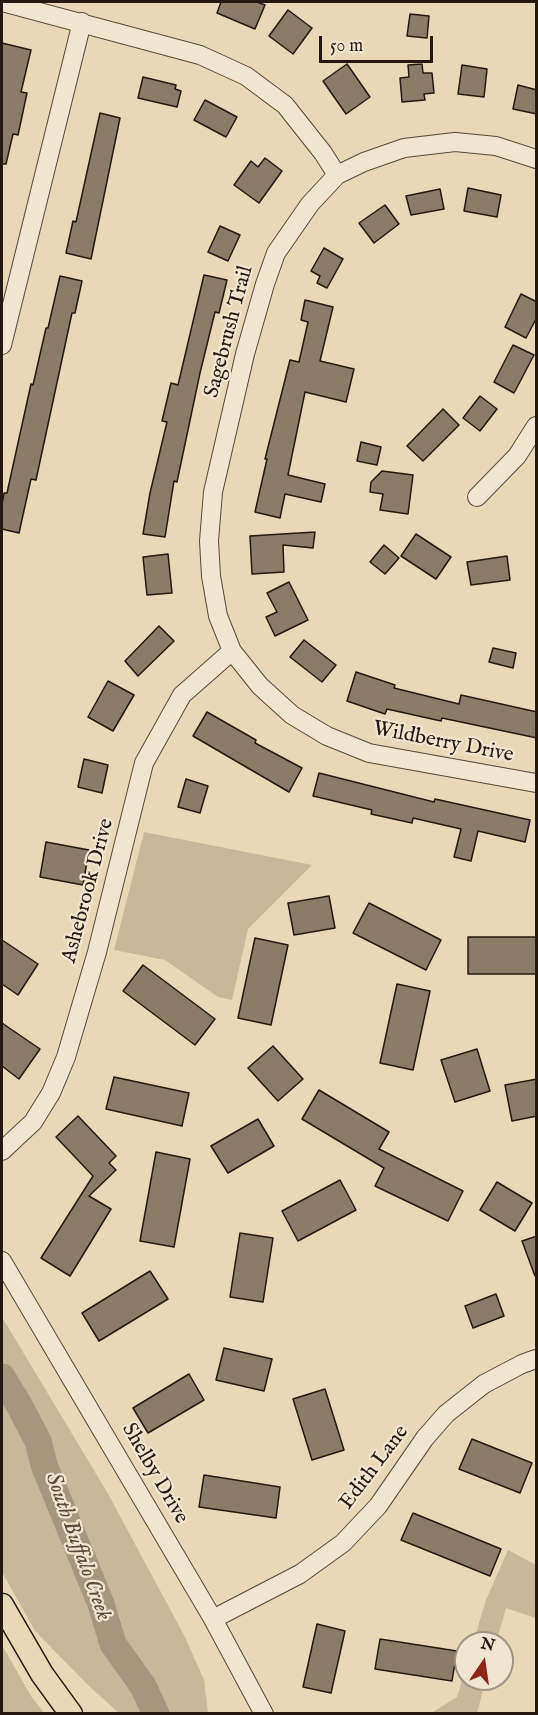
<!DOCTYPE html>
<html>
<head>
<meta charset="utf-8">
<style>
	body { margin:0 }
	#map { position:relative; width:538px; height:1715px; overflow:hidden; background:#e8d8b5; font-family:"IM FELL English",serif }
	canvas { display:block }
	.frame { position:absolute; inset:0; border:3px solid #241910; pointer-events:none }
	.north { position:absolute; left:454px; top:1631px; width:60px; height:60px; box-sizing:border-box; background:#f0e6cf; border:2px solid #9e9483; border-radius:50%; rotate:13deg; font-size:16px; font-weight:700; line-height:24px; text-align:center; color:#241910 }
	.north::after { content:''; display:block; margin:auto; width:21px; height:27px; background:#8f2418; clip-path:polygon(50% 0,100% 100%,50% 72%,0 100%) }
	.scale { position:absolute; left:319px; top:36px; width:114px; height:27px; box-sizing:border-box; border:3px solid #241910; border-top:0; padding-left:8px; font-size:18px; line-height:21px; white-space:nowrap; color:#241910; -webkit-text-stroke:4px #f0e6cf; paint-order:stroke }
</style>
</head>
<body>
<div id="map">
<canvas width="538" height="1715"></canvas>
<div class="frame"></div>
<div class="north">N</div>
<div class="scale">50 m</div>
</div>
<script>
const c = document.querySelector('canvas').getContext('2d');
c.lineJoin = 'round';
function fillPath(path, color) { c.fillStyle = color; c.fill(path, 'evenodd'); }
const poly = rows => new Path2D(rows.map(r => 'M' + r).join(''));
function strokePath(path, color, width, dash) { c.strokeStyle = color; c.lineWidth = width; c.lineCap = dash ? 'butt' : 'round'; c.setLineDash(dash || []); c.stroke(path); }
function label(font, color, halo, rows, align = 'center') {
  c.font = font + ' "IM FELL English",serif'; c.lineWidth = 4.5; c.setLineDash([]); c.textBaseline = 'middle'; c.strokeStyle = halo; c.fillStyle = color; for (const [text, x, y, turn = 0] of rows) {
    c.save(); c.translate(x, y); c.rotate((+turn || 0) * Math.PI / 180); c.textAlign = isNaN(turn) ? turn : align; if (halo) c.strokeText(text, 0, 0); c.fillText(text, 0, 0); c.restore();
  }
}
fillPath(poly([
	[144,832,312,865,248,929,232,1000,218,997,165,960,114,950],
	[2,1317,107,1492,185,1637,204,1680,208,1713,119,1713,89,1686,35,1631,2,1572],
	[508,1550,536,1565,536,1618,506,1608,496,1643,473,1643,486,1600],
	[2,1645,31,1696,44,1713,2,1713],
	[466,1668,466,1679,486,1679,477,1713,431,1713,457,1697]
]), '#c7b899');
strokePath(poly([
	[2,1377,18,1403,38,1441,44,1465,101,1604,113,1644,143,1686,156,1714]
]), '#a5977d', 27);
const building = poly([
	[221,2,257,2,265,5,255,29,217,13,221,2],
	[288,10,312,28,293,54,269,36,288,10],
	[410,14,429,16,427,38,407,36,410,14],
	[2,43,31,50,21,92,27,93,18,135,13,134,6,164,2,164,2,43],
	[347,64,370,97,346,114,323,81,347,64],
	[422,64,423,73,432,73,434,93,424,94,425,100,402,102,400,78,409,77,408,65,422,64],
	[462,65,487,69,484,97,458,94,462,65],
	[143,77,176,85,175,89,181,91,177,107,138,98,143,77],
	[518,85,537,90,537,114,513,109,518,85],
	[205,100,237,117,226,137,194,120,205,100],
	[100,113,120,118,91,259,66,253,73,221,76,222,100,113],
	[265,158,282,171,259,203,234,185,251,161,258,167,265,158],
	[468,188,501,195,497,217,464,211,468,188],
	[440,189,444,209,411,215,406,196,440,189],
	[385,205,399,224,374,243,359,223,385,205],
	[220,226,240,235,228,261,208,252,220,226],
	[324,248,343,259,327,288,317,283,320,276,311,271,324,248],
	[204,275,227,280,219,313,215,312,200,373,177,482,174,481,165,537,143,534,150,493,167,422,162,421,171,383,178,385,204,275],
	[60,276,82,281,75,313,72,313,36,480,31,479,19,533,2,529,2,505,4,493,7,493,31,384,33,385,46,328,48,328,60,276],
	[521,294,537,302,537,317,526,338,505,327,521,294],
	[305,300,333,307,320,361,354,369,346,402,305,392,288,475,325,484,321,502,285,494,280,518,255,512,267,459,265,459,290,360,299,362,308,322,301,320,305,300],
	[513,345,534,355,514,393,494,382,513,345],
	[480,396,497,409,480,431,463,418,480,396],
	[443,409,459,425,423,461,407,446,443,409],
	[361,442,381,447,377,465,357,461,361,442],
	[382,471,413,475,408,514,380,510,383,494,370,492,371,482,382,471],
	[315,532,313,548,283,545,284,572,252,574,250,536,315,532],
	[416,534,451,557,436,579,401,556,416,534],
	[384,545,399,558,385,574,370,562,384,545],
	[168,554,172,593,147,595,143,557,168,554],
	[507,556,510,580,471,585,467,562,507,556],
	[289,582,308,620,275,636,266,617,277,612,267,593,289,582],
	[159,626,174,641,138,676,125,661,159,626],
	[304,640,336,665,322,682,290,657,304,640],
	[493,648,516,653,513,668,489,662,493,648],
	[356,672,395,685,394,688,459,704,461,695,537,712,537,738,442,718,441,721,387,709,385,714,347,701,356,672],
	[108,681,134,695,113,731,88,717,108,681],
	[207,712,256,740,255,743,302,768,289,792,193,736,207,712],
	[84,759,108,765,102,793,78,787,84,759],
	[319,773,434,802,435,799,530,820,525,842,478,831,471,861,454,857,461,829,413,818,412,823,371,814,372,810,313,796,319,773],
	[186,779,208,786,200,813,178,807,186,779],
	[46,842,89,850,83,885,40,877,46,842],
	[329,896,335,928,294,935,288,903,329,896],
	[369,903,441,940,426,970,353,933,369,903],
	[468,937,537,937,537,974,468,974,468,937],
	[255,938,288,945,271,1025,238,1018,255,938],
	[2,940,38,964,18,995,2,984,2,940],
	[143,965,215,1019,195,1045,123,991,143,965],
	[397,984,430,991,413,1070,380,1063,397,984],
	[2,1023,40,1049,19,1079,2,1066,2,1023],
	[273,1046,303,1079,278,1101,248,1068,273,1046],
	[477,1049,490,1091,455,1102,441,1060,477,1049],
	[114,1077,189,1093,182,1126,106,1109,114,1077],
	[537,1079,537,1116,512,1121,505,1085,537,1079],
	[319,1090,389,1132,379,1149,463,1191,448,1221,375,1186,384,1168,302,1119,319,1090],
	[78,1116,116,1156,109,1163,116,1170,89,1196,111,1209,70,1276,41,1258,93,1176,56,1137,78,1116],
	[258,1119,274,1146,228,1173,211,1146,258,1119],
	[156,1152,190,1159,174,1247,140,1241,156,1152],
	[340,1180,356,1210,298,1241,282,1211,340,1180],
	[497,1182,532,1203,515,1231,480,1210,497,1182],
	[240,1233,273,1238,263,1302,230,1297,240,1233],
	[537,1236,537,1275,535,1276,522,1241,537,1236],
	[150,1271,168,1299,99,1341,82,1313,150,1271],
	[496,1294,504,1316,473,1328,465,1306,496,1294],
	[224,1348,272,1359,264,1391,216,1380,224,1348],
	[189,1374,204,1400,148,1433,133,1408,189,1374],
	[325,1389,344,1450,312,1460,293,1399,325,1389],
	[472,1439,532,1463,520,1493,459,1469,472,1439],
	[204,1475,280,1487,276,1518,199,1507,204,1475],
	[413,1513,501,1549,490,1576,401,1540,413,1513],
	[317,1624,345,1631,331,1693,303,1687,317,1624],
	[380,1639,457,1651,452,1681,375,1669,380,1639]
]);
fillPath(building, '#8a7c66');
strokePath(building, '#241910', 1.5);
const minor = poly([
	[2,2,200,55,246,76,285,105,323,153,337,175],
	[536,159,496,146,455,142,404,148,364,162,337,175,310,204,276,253,265,284,245,354,213,492,209,541,211,576,218,616,232,651,260,686,292,715,327,736,369,753,536,783],
	[2,345,82,22],
	[477,497,517,456,536,426],
	[2,1151,33,1122,51,1093,66,1057,97,952,144,763,182,695,232,651],
	[2,1261,213,1619,264,1714],
	[213,1619,300,1574,343,1543,378,1506,425,1438,446,1414,484,1384,522,1364,536,1359]
]);
const major = poly([
	[2,1605,42,1674,71,1714]
]);
strokePath(minor, '#554939', 20);
strokePath(major, '#241910', 25);
strokePath(minor, '#f0e6cf', 18);
strokePath(major, '#e8d8b5', 22);
label('21px', '#241910', '#f0e6cf', [
	["Sagebrush Trail",230,332,-75],
	["Wildberry Drive",443,743,11],
	["Ashebrook Drive",89,891,-75],
	["Edith Lane",375,1468,-53],
	["Shelby Drive",154,1474,60]
]);
label('italic 22px', '#584b3c', '#f0e6cf', [
	["South Buffalo Creek",77,1547,70]
]);
</script>
</body>
</html>
